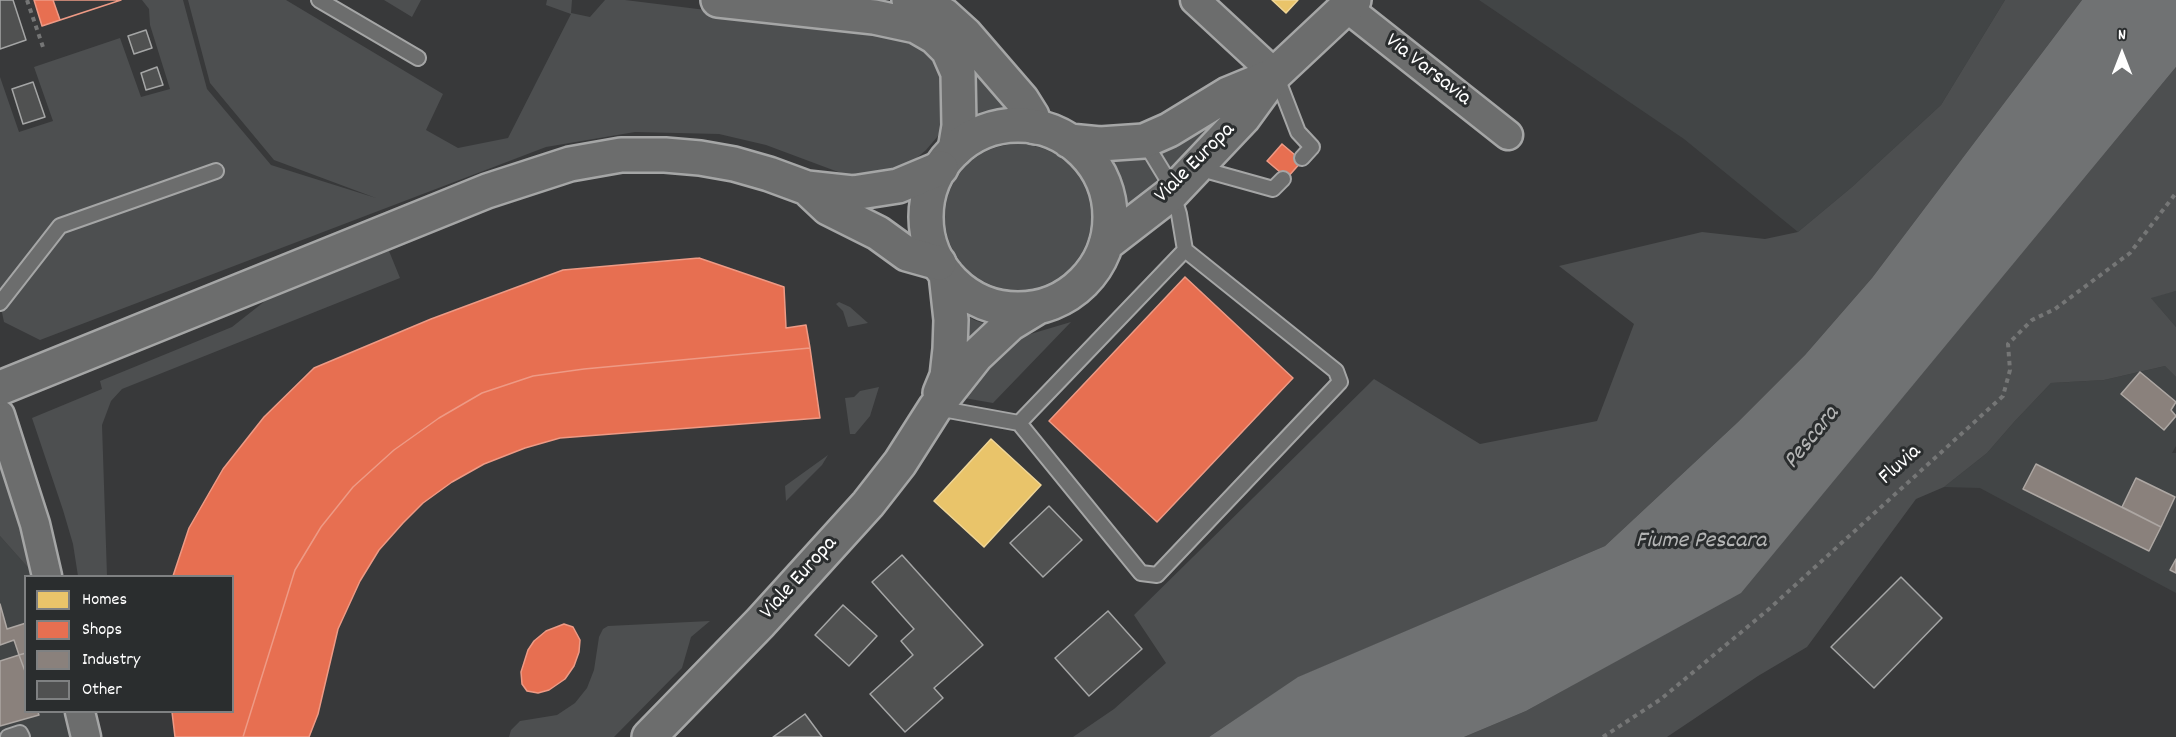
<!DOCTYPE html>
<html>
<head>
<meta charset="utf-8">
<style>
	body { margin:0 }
	#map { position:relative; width:2176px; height:737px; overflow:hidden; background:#38393a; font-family:Dekko,sans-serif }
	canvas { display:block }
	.legend { position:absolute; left:24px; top:575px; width:210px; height:138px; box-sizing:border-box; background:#2a2d2e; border:2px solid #7f8182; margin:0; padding:8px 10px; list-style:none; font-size:18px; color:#fff }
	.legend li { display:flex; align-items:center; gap:12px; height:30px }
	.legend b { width:30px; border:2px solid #7f8182 }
	.north { position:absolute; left:2092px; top:24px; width:60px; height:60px; -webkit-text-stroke:4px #2a2d2e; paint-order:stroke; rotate:0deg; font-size:16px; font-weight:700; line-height:24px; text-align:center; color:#fff }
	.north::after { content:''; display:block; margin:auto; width:21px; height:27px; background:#fff; clip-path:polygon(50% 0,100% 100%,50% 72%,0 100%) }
</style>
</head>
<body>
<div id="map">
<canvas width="2176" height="737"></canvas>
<ul class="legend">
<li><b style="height:16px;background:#e9c46a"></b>Homes</li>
<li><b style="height:16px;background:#e76f51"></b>Shops</li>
<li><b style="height:16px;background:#8a817c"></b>Industry</li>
<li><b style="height:16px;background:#505151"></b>Other</li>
</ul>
<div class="north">N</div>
</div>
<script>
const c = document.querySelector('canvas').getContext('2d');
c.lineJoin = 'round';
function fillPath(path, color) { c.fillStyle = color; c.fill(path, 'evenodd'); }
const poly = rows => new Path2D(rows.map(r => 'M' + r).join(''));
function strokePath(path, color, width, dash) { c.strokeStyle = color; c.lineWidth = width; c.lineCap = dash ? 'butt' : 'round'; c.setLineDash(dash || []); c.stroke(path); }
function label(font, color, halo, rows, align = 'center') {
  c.font = font + ' Dekko,sans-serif'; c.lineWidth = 6; c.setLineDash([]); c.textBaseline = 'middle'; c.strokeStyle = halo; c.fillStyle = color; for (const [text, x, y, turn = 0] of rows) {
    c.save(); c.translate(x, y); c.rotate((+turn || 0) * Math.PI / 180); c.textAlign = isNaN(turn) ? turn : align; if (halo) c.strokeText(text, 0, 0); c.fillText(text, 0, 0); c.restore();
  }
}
fillPath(poly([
	[1479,0,2005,0,1941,105,1852,187,1798,232,1684,139],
	[2176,291,2176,327,2150,297],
	[2165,366,2176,377,2176,446,2172,453,2176,453,2176,593,1980,488,1944,487,1987,453,2014,422,2051,383,2104,380],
	[0,536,32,572,34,576,26,576,25,588,26,712,63,712,69,737,0,737]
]), '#424546');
fillPath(poly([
	[142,0,183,0,207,89,271,165,376,198,274,160,210,83,188,0,286,0,443,94,426,130,458,148,508,138,571,14,546,5,547,0,572,0,571,13,590,17,605,0,625,0,900,34,941,58,945,122,938,136,926,150,912,162,883,179,857,179,766,145,719,134,635,132,546,147,40,340,4,322,0,303,0,77,19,132,53,121,34,67,120,38,141,97,170,89,150,25,149,9],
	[384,0,421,0,412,17],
	[2005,0,2082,0,1872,278,1805,355,1738,422,1605,546,1299,677,1209,737,1073,737,1114,709,1166,663,1134,615,1374,379,1480,444,1597,421,1634,324,1559,266,1702,232,1765,239,1798,232,1852,187,1941,105],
	[949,36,1010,108,968,120],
	[2176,67,2176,291,2151,298,2176,327,2176,377,2165,366,2104,380,2051,383,2014,422,1987,453,1944,487,1916,499,1807,647,1758,676,1667,737,1464,737,1526,711,1741,592],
	[1231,102,1197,140,1175,176,1158,148],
	'945 217a73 73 0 1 1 146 0a73 73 0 1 1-146 0Z',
	[1136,153,1144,159,1161,183,1128,214,1123,184,1111,156],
	[389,251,400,278,122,389,111,401,102,425,107,576,78,576,73,544,63,510,32,418,102,389,100,381,232,327,265,301],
	[839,302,850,307,868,323,848,327,843,311,836,304],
	[961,312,974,320,991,326,963,353],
	[1071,322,993,403,964,398,976,372,1017,338],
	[879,387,870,416,855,434,850,434,845,398,854,397,860,391],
	[828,455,822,465,786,501,785,486],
	[2,463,26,531,32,572,0,536,0,464],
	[710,621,691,637,682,668,614,737,509,737,511,730,520,721,557,715,575,703,587,688,594,670,599,637,603,629,608,626]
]), '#4d4f50');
fillPath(poly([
	[2082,0,2176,0,2176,67,1741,593,1526,711,1464,737,1209,737,1298,677,1605,546,1738,422,1805,355,1872,278]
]), '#707273');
const homes = poly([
	[1272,0,1298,0,1286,13,1272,0],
	[991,439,1041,485,984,547,934,501,991,439]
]);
fillPath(homes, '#e9c46a');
strokePath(homes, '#f0d697', 1.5);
const shops = poly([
	[34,0,121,0,42,26,34,0],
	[53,0,121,0,60,20,53,0],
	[1282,144,1302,161,1287,178,1267,161,1282,144],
	[699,258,784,287,786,328,806,325,810,348,584,369,533,376,482,393,439,418,394,450,353,487,321,527,295,570,243,737,175,737,172,712,232,712,232,576,173,576,189,528,223,469,264,417,314,368,431,319,563,270,699,258],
	[1185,277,1293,378,1157,522,1049,421,1185,277],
	[810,348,820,418,560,438,525,448,484,464,452,482,423,503,403,523,379,550,360,581,338,629,318,714,309,737,243,737,295,570,321,527,353,487,394,450,439,418,482,393,533,376,584,369,810,348],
	[564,624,573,627,580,640,579,652,574,666,565,679,549,690,538,693,527,691,522,684,521,672,528,650,534,641,546,631,564,624]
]);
fillPath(shops, '#e76f51');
strokePath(shops, '#ee9a85', 1.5);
const industry = poly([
	[2140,372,2176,402,2171,410,2176,416,2164,430,2121,394,2140,372],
	[2036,464,2161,527,2149,551,2023,489,2036,464],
	[2136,478,2175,497,2161,527,2122,507,2136,478],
	[2176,559,2176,573,2170,570,2176,559],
	[0,604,7,629,26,623,26,653,19,655,14,640,0,645,0,604],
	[26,653,26,674,19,655,26,653],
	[19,655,26,674,26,712,38,712,39,715,0,726,0,661,19,655]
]);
fillPath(industry, '#8a817c');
strokePath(industry, '#ada7a3', 1.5);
const building = poly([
	[0,0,13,0,26,40,0,49,0,0],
	[146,30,152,48,134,54,128,36,146,30],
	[157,67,163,85,146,90,141,73,157,67],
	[33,82,45,117,23,124,12,89,33,82],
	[1049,506,1082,540,1043,577,1010,543,1049,506],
	[902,555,983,645,934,688,943,698,905,732,870,694,913,655,901,641,914,629,872,582,902,555],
	[1901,577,1942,618,1874,688,1831,647,1901,577],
	[843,605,877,636,849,666,815,635,843,605],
	[1108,611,1142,649,1089,696,1055,658,1108,611],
	[805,714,822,737,773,737,805,714]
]);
fillPath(building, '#505151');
strokePath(building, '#a5a6a6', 1.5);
const service = poly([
	[319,0,418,58],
	[1276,75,1298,132,1312,147,1302,158],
	[1197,166,1212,172,1273,189,1283,179],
	[0,303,60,226,216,171],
	[937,408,1019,423,1141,573,1157,575,1340,382,1336,371,1185,250,1179,214,1169,182,1144,141],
	[1019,423,1185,250],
	[8,737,20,733,22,737]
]);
const minor = poly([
	[1195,0,1275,74],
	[1346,7,1508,135],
	[0,415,35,524,47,576],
	[80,712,86,737]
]);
const tertiary = poly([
	[718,0,874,17,916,26,935,37,948,50,958,73,959,126,955,150],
	[909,0,923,4,944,15,965,34,1022,100,1032,116,1035,127]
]);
const secondary = poly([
	'926 217a92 92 0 1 1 184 0a92 92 0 1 1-184 0Z',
	[1069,141,1100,144,1144,141,1169,130,1228,94,1274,75],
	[1106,244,1172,193,1243,118,1275,74,1354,0],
	[940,393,947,376,950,349,951,320,946,274],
	[649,737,760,623,868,504,900,463,935,408,976,356,1010,324,1038,307]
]);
const trunk = poly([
	[811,192,828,208,878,233,907,254,939,263],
	[0,388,487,191,570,164,621,155,665,155,700,158,734,164,769,174,807,188,853,193,898,186,941,168]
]);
strokePath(service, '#a5a6a6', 18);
strokePath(minor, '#a5a6a6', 33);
strokePath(tertiary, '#a5a6a6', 38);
strokePath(secondary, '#a5a6a6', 38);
strokePath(trunk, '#a5a6a6', 38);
strokePath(poly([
	[27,0,44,50],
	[1603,737,1661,699,1769,609,2003,396,2010,370,2008,344,2032,320,2055,309,2130,253,2176,193]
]), '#757676', 4, [4.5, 4.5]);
strokePath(service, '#6c6d6d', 14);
strokePath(minor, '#6c6d6d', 28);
strokePath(tertiary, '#6c6d6d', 33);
strokePath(secondary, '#6c6d6d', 33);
strokePath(trunk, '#6c6d6d', 33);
label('22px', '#fff', '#2a2d2e', [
	["Via Varsavia",1427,71,38],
	["Viale Europa",1196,164,-45],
	["Fluvia",1901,466,-42],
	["Viale Europa",800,579,-48]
]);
label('italic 24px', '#b4b5b5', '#2a2d2e', [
	["Pescara",1813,439,-51],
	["Fiume Pescara",1701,543]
]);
</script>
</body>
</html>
